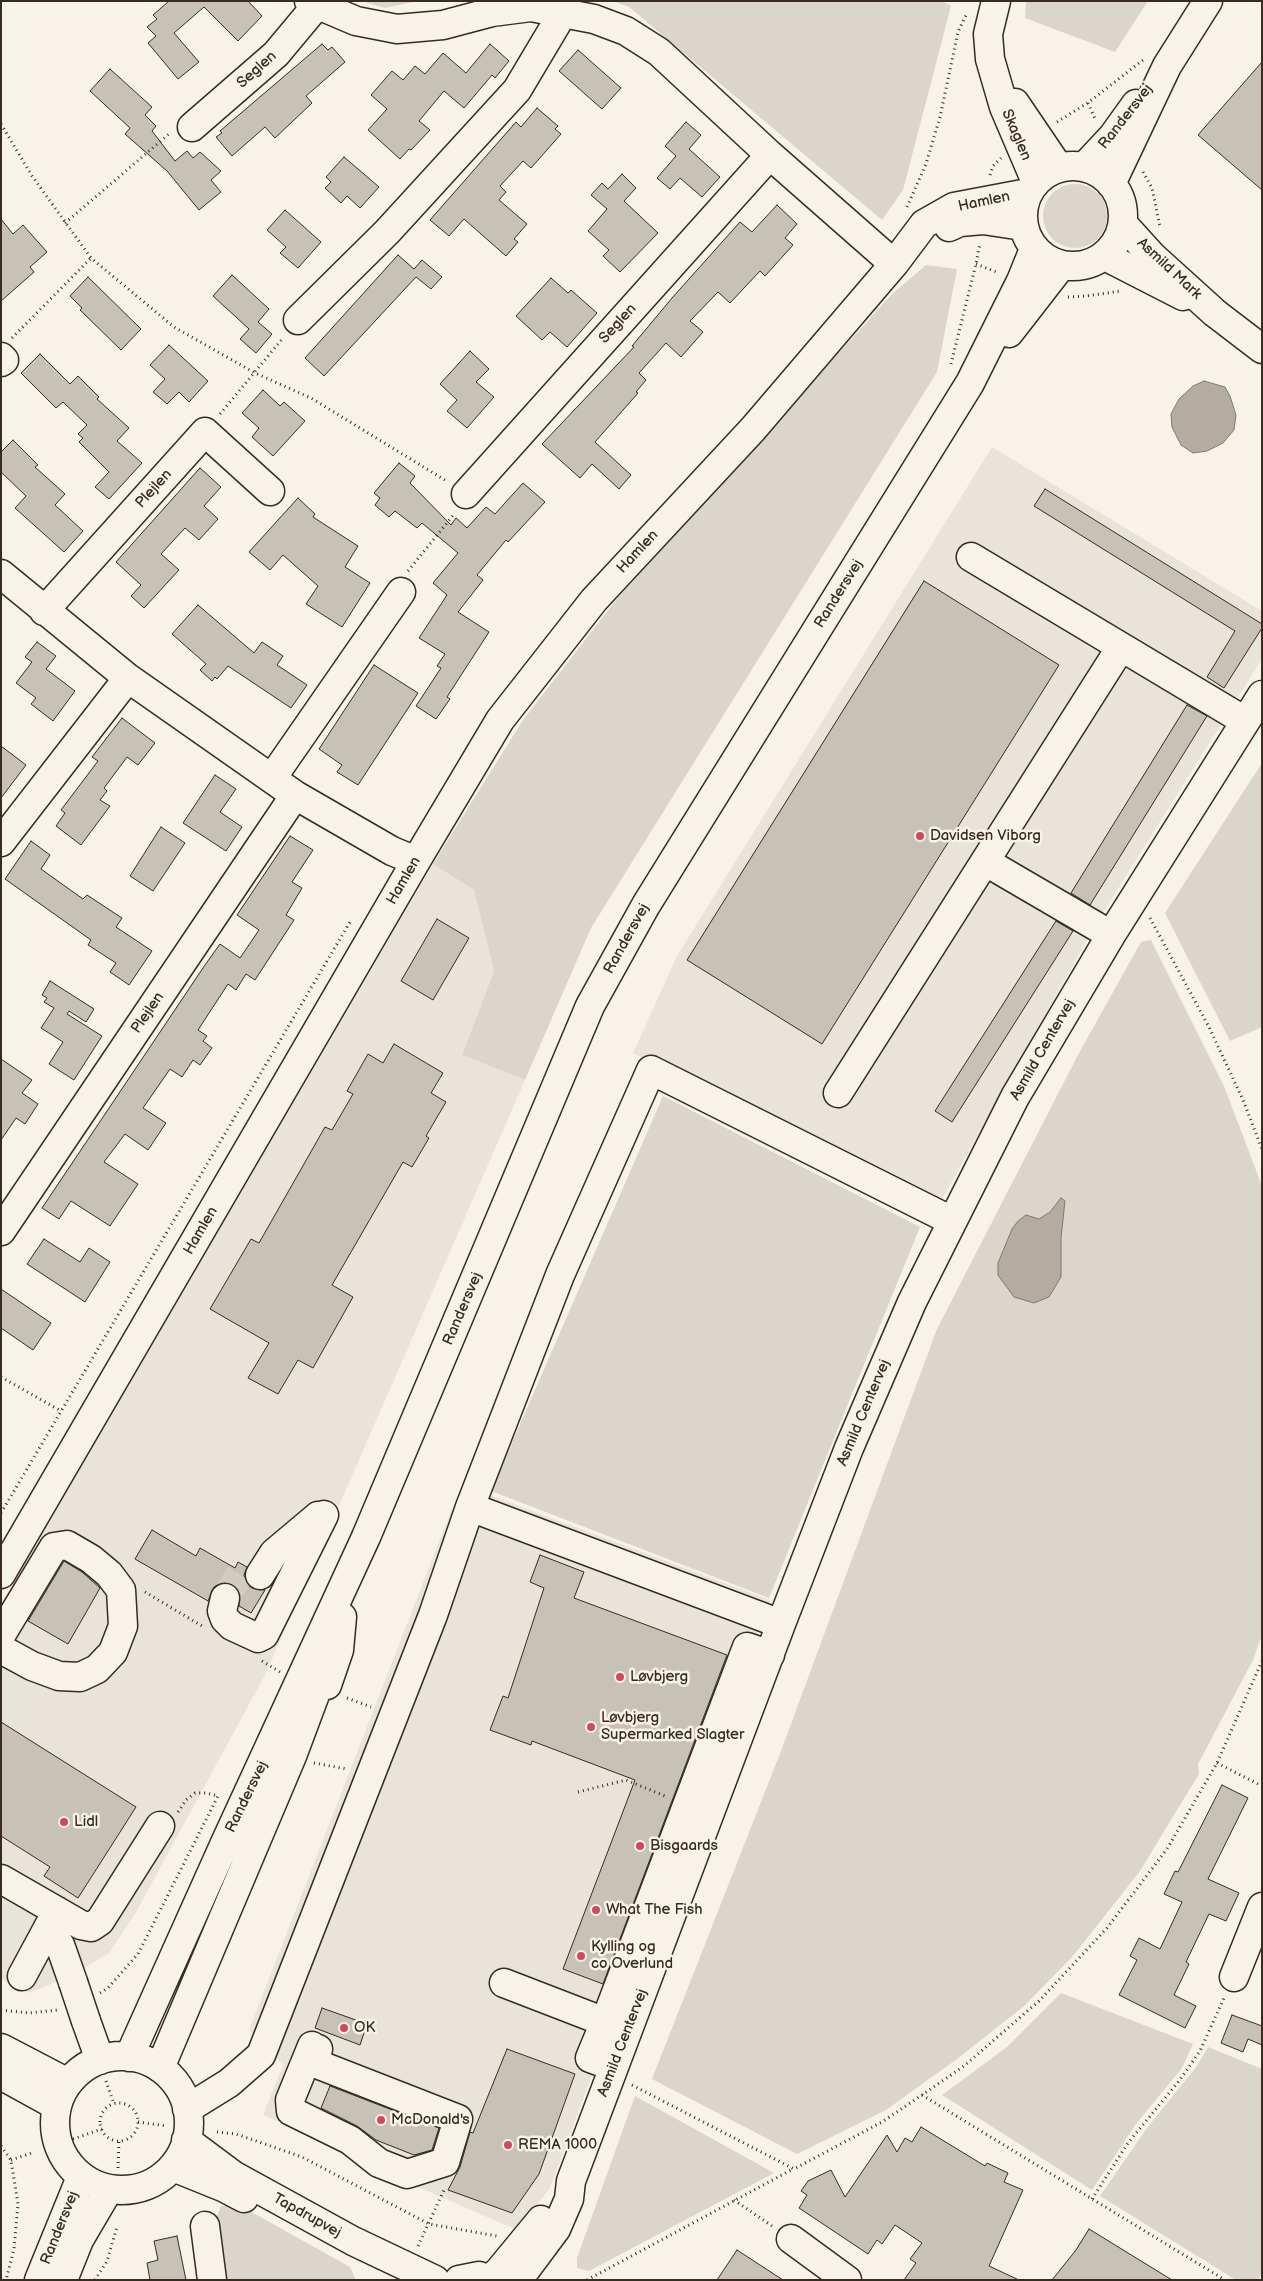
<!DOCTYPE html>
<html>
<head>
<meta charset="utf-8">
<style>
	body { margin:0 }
	#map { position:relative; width:1263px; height:2281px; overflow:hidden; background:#f7f3e8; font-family:"Balsamiq Sans",sans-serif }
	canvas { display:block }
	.frame { position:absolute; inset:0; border:2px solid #3b2a1e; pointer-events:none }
</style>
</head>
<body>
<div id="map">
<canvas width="1263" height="2281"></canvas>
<div class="frame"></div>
</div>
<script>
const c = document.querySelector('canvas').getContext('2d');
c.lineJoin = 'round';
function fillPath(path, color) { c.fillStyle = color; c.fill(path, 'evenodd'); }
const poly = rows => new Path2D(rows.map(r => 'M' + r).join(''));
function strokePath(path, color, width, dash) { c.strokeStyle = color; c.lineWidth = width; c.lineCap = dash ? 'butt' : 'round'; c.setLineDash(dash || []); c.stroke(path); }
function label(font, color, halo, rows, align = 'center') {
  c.font = font + ' "Balsamiq Sans",sans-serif'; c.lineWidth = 5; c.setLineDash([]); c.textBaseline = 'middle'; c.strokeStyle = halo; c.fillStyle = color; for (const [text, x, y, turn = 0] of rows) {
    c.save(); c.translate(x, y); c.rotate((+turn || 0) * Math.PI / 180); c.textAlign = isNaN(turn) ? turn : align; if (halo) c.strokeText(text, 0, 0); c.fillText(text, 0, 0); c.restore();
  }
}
fillPath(poly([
	[992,447,1262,611,1262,659,1096,924,940,1203,633,1053,677,956],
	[433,864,474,890,494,971,462,1055,525,1080,265,1675,135,1914,109,1953,71,1976,29,1993,1,1979,1,1604],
	[485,1493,770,1600,550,2188,517,2230,374,2168,348,2150,263,2115,283,2065,249,2030,451,1511]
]), '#e9e4d9');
fillPath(poly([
	[362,1,418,1,385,8],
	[613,1,942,1,951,6,903,190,882,220,629,7],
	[1026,1,1148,1,1115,52,1025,18],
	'1043 216a32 32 0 1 1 64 0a32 32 0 1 1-64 0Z',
	[926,265,957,269,937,372,591,928,525,1080,462,1055,494,971,474,890,433,864,523,720,616,600,891,295],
	[1262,763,1262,1027,1230,1041,1165,913],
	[1151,940,1224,1086,1262,1186,1262,1635,1253,1660,1198,1764,1199,1774,1140,1871,1073,1956,1023,2007,957,2059,886,2110,797,2154,652,2079,781,1751,937,1329,1079,1053,1141,942],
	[663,1096,920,1227,769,1598,491,1491],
	[1061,1993,1193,2044,1182,2068,1136,2124,1092,2190,942,2095,1007,2047],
	[1208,2047,1262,2069,1262,2273,1258,2280,1236,2280,1100,2196,1147,2128,1197,2066],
	[635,2096,774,2173,589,2271,577,2268,577,2258],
	[239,2205,350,2267,356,2280,223,2280,214,2224,221,2206]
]), '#dbd6cb');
const water = poly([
	[1204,381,1225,387,1230,396,1236,415,1234,430,1223,443,1207,451,1193,453,1181,445,1172,427,1171,414,1179,399,1193,386,1204,381],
	[1061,1198,1065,1201,1061,1238,1061,1277,1049,1297,1034,1303,1014,1297,998,1275,998,1263,1012,1229,1018,1221,1026,1215,1039,1219,1050,1212,1061,1198]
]);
fillPath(water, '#b4aca0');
strokePath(water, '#84786c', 1);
const building = poly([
	[169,1,248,1,262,16,238,41,204,7,174,33,199,62,178,79,148,43,156,36,147,27,157,19,153,15,169,1],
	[322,44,328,50,332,47,345,62,306,96,312,103,275,138,265,127,232,156,216,137,222,133,220,131,322,44],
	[490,44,509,61,495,78,492,75,464,108,444,91,419,121,430,130,411,150,409,149,400,159,368,130,387,109,371,95,392,71,403,80,415,66,425,74,443,53,466,73,490,44],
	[578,50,621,88,602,109,559,71,578,50],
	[1262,62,1262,190,1198,135,1262,62],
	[110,69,152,107,145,115,156,126,152,131,175,161,187,151,193,158,200,152,221,171,211,180,221,192,199,210,167,171,125,134,130,128,90,91,110,69],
	[537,108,558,126,555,129,561,134,531,168,523,161,500,186,506,192,499,200,527,224,514,239,518,242,506,256,464,219,449,236,430,220,516,122,521,127,537,108],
	[686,122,701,135,689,149,720,177,702,197,680,178,670,189,657,178,676,156,665,146,686,122],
	[344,157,379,187,360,208,347,196,341,203,325,188,331,182,326,177,344,157],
	[622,174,636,188,624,201,658,233,620,272,603,256,609,250,588,231,607,209,591,195,602,183,608,189,622,174],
	[777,205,797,224,785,238,793,245,765,276,760,271,730,303,718,292,690,321,703,332,681,357,666,343,639,373,646,380,636,392,638,393,595,442,631,475,619,489,592,464,580,478,542,444,634,347,632,346,672,298,740,222,752,232,777,205],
	[285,210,321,242,298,268,280,253,286,247,267,230,285,210],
	[1,219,13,234,23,225,47,252,30,267,34,272,1,301,1,219],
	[398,255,414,269,422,260,442,277,431,289,416,277,324,376,305,358,398,255],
	[232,275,269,309,258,322,272,334,256,353,240,339,249,329,213,296,232,275],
	[88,277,141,329,121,350,80,310,82,308,70,296,88,277],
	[551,278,568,293,571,290,597,313,567,347,550,332,542,340,516,316,551,278],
	[169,345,208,381,189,402,179,392,167,404,153,392,165,379,150,365,169,345],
	[470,351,489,369,476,382,494,397,467,428,447,411,457,400,440,384,470,351],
	[40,354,70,384,78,376,99,397,97,399,129,428,117,441,142,463,109,499,95,487,109,472,79,442,83,438,78,434,87,425,63,402,56,408,21,373,40,354],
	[263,390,280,406,284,402,305,421,273,456,252,437,259,428,242,413,263,390],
	[13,440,38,465,35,467,65,494,55,505,83,531,64,552,15,508,26,496,1,472,1,452,13,440],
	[399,463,415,476,410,483,451,525,456,518,467,528,486,507,495,514,523,483,545,502,508,542,506,540,477,575,483,580,458,612,489,632,447,697,450,699,436,719,416,706,441,668,437,666,445,654,419,638,447,595,433,583,458,553,422,523,417,528,395,511,389,517,375,505,380,498,374,493,399,463],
	[200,468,221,487,204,506,218,519,199,540,185,528,161,554,179,570,144,608,131,596,141,585,116,562,200,468],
	[1045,489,1262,624,1262,628,1224,688,1207,677,1235,631,1034,506,1045,489],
	[298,498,315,514,313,517,358,546,345,567,370,583,342,627,306,604,318,586,283,555,270,570,249,552,298,498],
	[924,581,1059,665,822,1044,687,960,924,581],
	[198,605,254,653,262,642,283,656,277,665,307,685,291,708,228,666,217,679,215,677,212,681,200,670,206,664,172,634,198,605],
	[37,642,56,656,46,669,75,691,53,721,31,704,36,698,16,683,32,662,25,657,37,642],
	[374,665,418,693,358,785,337,772,342,765,319,749,374,665],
	[1187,705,1207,716,1090,905,1071,893,1187,705],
	[122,718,155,743,138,765,127,757,104,788,107,791,100,800,110,806,81,845,56,826,65,813,61,810,98,761,92,757,122,718],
	[1,746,26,765,1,798,1,746],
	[215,775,236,789,220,812,242,827,226,851,183,823,215,775],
	[161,827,185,843,153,891,130,876,161,827],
	[290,836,313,850,292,882,302,888,286,915,294,920,255,980,246,974,236,990,228,984,198,1030,207,1036,203,1041,212,1048,200,1065,193,1060,182,1077,170,1069,143,1108,166,1123,148,1150,125,1134,104,1162,138,1184,110,1226,71,1201,59,1219,42,1208,205,965,220,944,240,958,259,930,237,915,290,836],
	[31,841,50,855,41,869,83,899,87,895,122,918,116,927,152,951,129,985,110,972,116,963,88,945,91,940,5,879,31,841],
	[437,919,469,938,433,1000,401,981,437,919],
	[1056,921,1073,931,952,1122,935,1111,1056,921],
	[50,981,94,1009,86,1022,69,1011,67,1014,102,1036,74,1080,49,1064,63,1042,41,1028,54,1008,44,1002,47,998,42,995,50,981],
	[394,1044,443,1073,431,1093,446,1102,426,1136,429,1138,412,1167,403,1162,332,1285,353,1297,313,1368,298,1360,278,1394,248,1378,269,1343,210,1309,251,1239,259,1243,325,1127,332,1130,353,1094,347,1091,368,1054,383,1063,394,1044],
	[1,1059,32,1080,22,1093,38,1104,25,1124,16,1118,1,1140,1,1059],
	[44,1239,80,1262,89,1248,110,1262,85,1302,27,1264,44,1239],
	[1,1289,51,1323,33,1350,1,1328,1,1289],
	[152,1530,196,1556,200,1548,235,1568,238,1562,247,1567,244,1575,246,1583,252,1588,265,1590,251,1613,239,1606,240,1593,235,1586,229,1583,221,1583,214,1587,208,1601,135,1559,152,1530],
	[540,1555,584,1572,574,1598,727,1655,603,1984,563,1969,635,1780,532,1741,531,1745,490,1730,503,1696,508,1698,544,1588,530,1582,540,1555],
	[64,1561,82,1572,100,1588,68,1644,28,1621,64,1561],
	[1,1722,136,1807,78,1898,44,1876,50,1867,1,1836,1,1722],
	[1222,1785,1248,1798,1208,1879,1239,1893,1226,1921,1209,1914,1186,1962,1189,1964,1174,1995,1196,2006,1185,2028,1119,1995,1137,1960,1130,1956,1139,1938,1160,1949,1182,1902,1164,1894,1175,1871,1178,1872,1222,1785],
	[322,2008,367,2024,360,2045,315,2028,322,2008],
	[1232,2015,1262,2026,1262,2045,1248,2039,1243,2052,1221,2043,1232,2015],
	[507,2049,575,2074,539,2174,512,2213,448,2190,460,2167,470,2132,473,2133,507,2049],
	[330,2086,439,2128,432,2150,414,2155,376,2140,357,2126,321,2108,330,2086],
	[921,2127,985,2166,987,2163,1008,2173,1004,2182,1023,2190,989,2266,1019,2280,904,2280,916,2263,910,2259,922,2243,895,2225,882,2244,877,2240,868,2254,799,2208,807,2195,801,2191,808,2181,831,2170,845,2197,887,2135,897,2152,905,2138,912,2142,921,2127],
	[1089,2229,1172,2280,1052,2280,1076,2250,1089,2229],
	[177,2236,186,2280,150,2280,147,2263,158,2260,154,2241,177,2236],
	[737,2250,783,2280,717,2280,737,2250]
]);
fillPath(building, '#c8c1b6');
strokePath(building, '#3b2a1e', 1);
strokePath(poly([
	[225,1598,245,1566]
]), '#d1cbc0', 28, [28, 14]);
const minor = poly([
	[309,1,356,21,397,29,443,25,492,12,531,7,594,19,626,31,659,52,770,155,894,264],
	[996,1,988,34,990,59,1004,107,1036,182],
	[1015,103,1059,168],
	[192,127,276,54,316,6],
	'1023 216a50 50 0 1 1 100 0a50 50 0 1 1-100 0Z',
	[1084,167,1113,136,1136,104],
	[1111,184,1167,66,1208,1],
	[1123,224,1152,256,1215,313,1262,349],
	[949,227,960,222,983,220,1023,226],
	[1105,256,1183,296],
	[298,320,387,232,517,90,564,11],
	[1009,333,1061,266],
	[1,357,4,360,1,362],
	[466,494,770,155],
	[971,557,1245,721],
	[1,574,128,678,295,795,392,851,416,861],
	[44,611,205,432,270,491],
	[272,778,401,592],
	[1,842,128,678],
	[986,862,1111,935],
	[838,1093,1121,647],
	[1,1231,295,795],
	[470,1507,560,1275,651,1070,952,1221],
	[1,1574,416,861,500,720,594,600,753,429,894,264,924,224,954,207,1028,193],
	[260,1575,274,1553,318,1516],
	[225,1598,222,1611,225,1619,232,1626,258,1638,264,1635,324,1515],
	[1,1635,54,1547,67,1545,91,1559,109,1574,121,1590,123,1626,113,1652,97,1669,80,1677,59,1676,32,1666,1,1649],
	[327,1685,339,1650,342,1617],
	[1,1879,81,1925,91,1927,100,1921,160,1826],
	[47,1930,60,1945,73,1982],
	[22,1976,57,1911],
	[1234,1977,1262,1907],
	[504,1983,605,2022],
	[86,2021,100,2060],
	[312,2046,290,2100,291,2111,350,2140,379,2163,407,2174,445,2162,458,2119,317,2064,315,2060,318,2049],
	[1,2048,68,2083],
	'55 2123a67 67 0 1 1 134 0a67 67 0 1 1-134 0Z',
	[129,2057,225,1843,366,1537,590,1006,646,905,970,383,1021,281,1034,249],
	[614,2067,590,2058,605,2022,747,1647,770,1655],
	[160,2068,292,1756,326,1665],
	[1,2075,57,2106],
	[187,2109,229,2083,261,2055,433,1615,470,1507,781,1624],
	[186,2140,233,2175,353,2241,435,2280],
	[173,2167,225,2188,244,2198],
	[205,2226,212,2280],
	[791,2239,847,2280],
	[490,2279,499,2271,541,2220],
	[39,2280,81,2177],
	[63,2280,79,2240,109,2189],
	[459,2280,479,2276,491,2280],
	[518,2280,556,2229,569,2199,571,2181,781,1624,849,1448,912,1302,1015,1097,1111,935,1262,695]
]);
strokePath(minor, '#3b2a1e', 31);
strokePath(poly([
	[1088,103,1096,121],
	[1057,122,1089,102,1143,60],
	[1,124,32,176,91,258,174,327,255,373,311,398,448,482],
	[1143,172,1152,188,1160,227],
	[990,175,993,166,1001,158],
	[907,207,926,164,940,117,958,32,967,13],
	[65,223,169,134],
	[976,264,999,273],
	[1068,297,1086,296,1121,291],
	[12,338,91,258],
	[951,364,976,264,980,243],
	[220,414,283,338],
	[408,571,455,513],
	[1150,918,1209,1027,1243,1100,1262,1149],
	[1,1377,61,1411],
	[1,1513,350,922],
	[145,1592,202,1626],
	[262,1661,280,1672],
	[347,1698,371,1707],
	[314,1763,347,1769],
	[1217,1763,1262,1786],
	[578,1792,626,1780,665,1796],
	[178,1812,186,1800,195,1793,206,1793,218,1796],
	[100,1993,108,1988,138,1954,218,1796],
	[1,2010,29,2013,58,2010],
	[106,2081,114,2104],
	[632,2085,794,2169,882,2122,922,2095,964,2066,1039,2001,1107,1928,1167,1849,1217,1763,1262,1661],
	[922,2095,1225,2280],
	'100 2122a19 19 0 1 1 38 0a19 19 0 1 1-38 0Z',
	[138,2122,167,2126],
	[217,2132,236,2134,302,2157,429,2224,497,2236],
	[73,2139,102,2129],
	[1,2146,11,2160,18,2204,14,2249,6,2280],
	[11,2160,32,2153],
	[118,2168,119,2141],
	[1092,2199,1128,2143,1179,2081,1200,2051,1224,1998],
	[734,2200,772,2226],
	[418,2246,445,2188],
	[95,2280,107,2261,117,2227],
	[587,2280,793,2169]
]), '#3b2a1e', 3, [1, 4]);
strokePath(minor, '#f7f3e8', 28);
const minorBridge = poly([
	[73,1982,86,2021]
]);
strokePath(minorBridge, '#3b2a1e', 31, []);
strokePath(minorBridge, '#f7f3e8', 28);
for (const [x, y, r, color] of [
	[920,836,5,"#d1495b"],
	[620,1677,5,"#d1495b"],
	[591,1727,5,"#d1495b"],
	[64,1822,5,"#d1495b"],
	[640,1846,5,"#d1495b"],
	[596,1910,5,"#d1495b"],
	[581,1956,5,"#d1495b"],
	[344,2028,5,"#d1495b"],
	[381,2120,5,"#d1495b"],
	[508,2145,5,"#d1495b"]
]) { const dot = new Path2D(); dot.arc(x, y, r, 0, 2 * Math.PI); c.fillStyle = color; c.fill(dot); strokePath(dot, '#f7f3e8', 2); }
label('15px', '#3b2a1e', '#f7f3e8', [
	["Seglen",257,70,-42],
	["Randersvej",1126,117,-52],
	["Skaglen",1016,135,67],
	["Hamlen",984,202,-12],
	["Asmild Mark",1169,269,43],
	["Seglen",618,324,-48],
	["Plejlen",154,489,-48],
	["Hamlen",638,552,-47],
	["Randersvej",839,594,-58],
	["Hamlen",404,881,-60],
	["Randersvej",627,939,-61],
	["Plejlen",148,1013,-56],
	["Asmild Centervej",1043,1050,-60],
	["Hamlen",201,1231,-60],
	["Randersvej",463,1309,-67],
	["Asmild Centervej",864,1413,-67],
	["Randersvej",247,1797,-64],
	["Asmild Centervej",623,2043,-69],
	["Tapdrupvej",307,2216,29],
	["Randersvej",60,2228,-68]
]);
label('15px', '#3b2a1e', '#f7f3e8', [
	["Davidsen Viborg",930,836],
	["Løvbjerg",630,1677],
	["Løvbjerg",601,1718],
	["Supermarked Slagter",601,1735],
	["Lidl",74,1822],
	["Bisgaards",650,1846],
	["What The Fish",606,1910],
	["Kylling og",591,1947],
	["co Overlund",591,1964],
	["OK",354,2028],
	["McDonald's",391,2120],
	["REMA 1000",518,2145]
], 'left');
</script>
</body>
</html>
